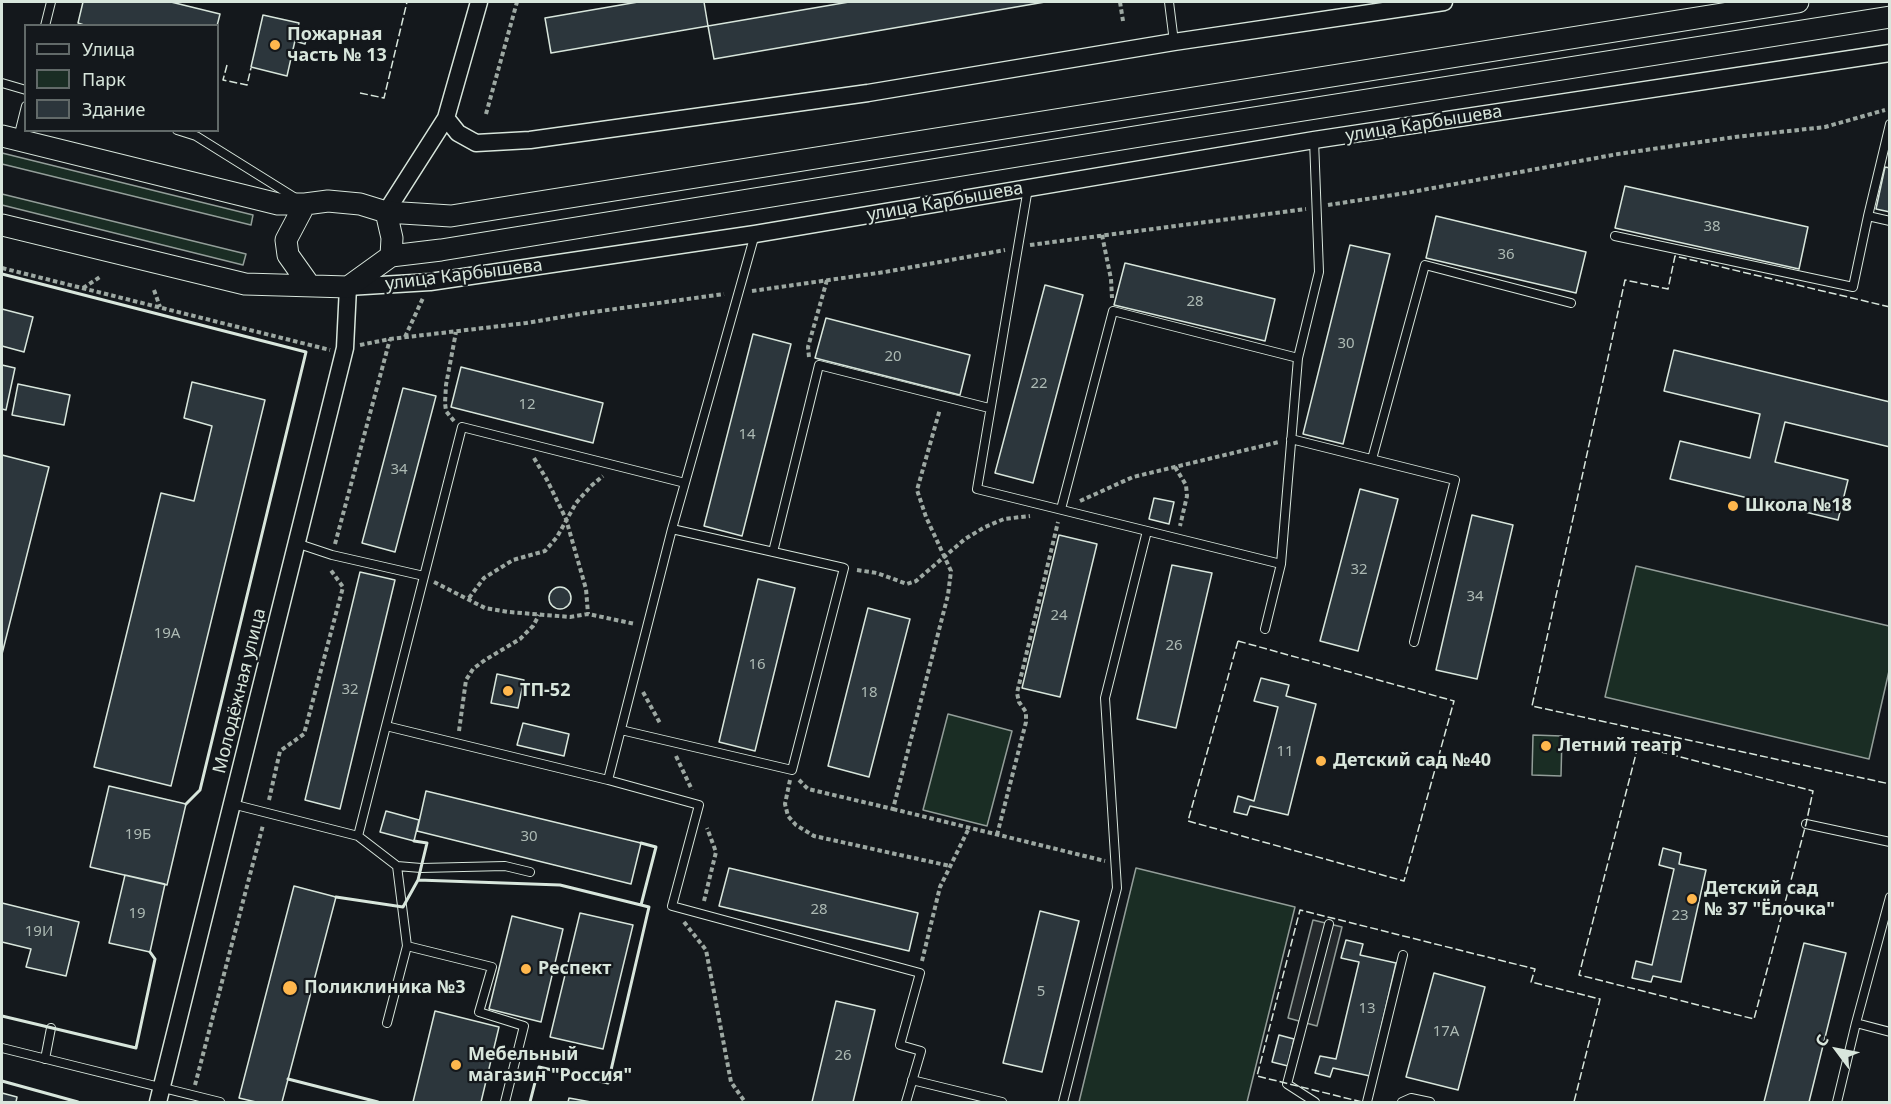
<!DOCTYPE html>
<html>
<head>
<meta charset="utf-8">
<style>
	body { margin:0 }
	#map { position:relative; width:1891px; height:1104px; overflow:hidden; background:#14181c; font-family:"Noto Sans",sans-serif }
	canvas { display:block }
	.frame { position:absolute; inset:0; border:3px solid #d8e6dc; pointer-events:none }
	.legend { position:absolute; left:24px; top:24px; width:195px; height:108px; box-sizing:border-box; background:#14181c; border:2px solid #626a69; margin:0; padding:8px 10px; list-style:none; font-size:18px; color:#d8e6dc }
	.legend li { display:flex; align-items:center; gap:12px; height:30px }
	.legend b { width:30px; border:2px solid #626a69 }
	.north { position:absolute; left:1807px; top:1020px; width:60px; height:60px; -webkit-text-stroke:4px #14181c; paint-order:stroke; rotate:302deg; font-size:16px; font-weight:700; line-height:24px; text-align:center; color:#d8e6dc }
	.north::after { content:''; display:block; margin:auto; width:21px; height:27px; background:#d8e6dc; clip-path:polygon(50% 0,100% 100%,50% 72%,0 100%) }
</style>
</head>
<body>
<div id="map">
<canvas width="1891" height="1104"></canvas>
<div class="frame"></div>
<ul class="legend">
<li><b style="height:8px;background:#14181c"></b>Улица</li>
<li><b style="height:16px;background:#1a2d24"></b>Парк</li>
<li><b style="height:16px;background:#2c363c"></b>Здание</li>
</ul>
<div class="north">С</div>
</div>
<script>
const c = document.querySelector('canvas').getContext('2d');
c.lineJoin = 'round';
function fillPath(path, color) { c.fillStyle = color; c.fill(path, 'evenodd'); }
const poly = rows => new Path2D(rows.map(r => 'M' + r).join(''));
function strokePath(path, color, width, dash) { c.strokeStyle = color; c.lineWidth = width; c.lineCap = dash ? 'butt' : 'round'; c.setLineDash(dash || []); c.stroke(path); }
function label(font, color, halo, rows, align = 'center') {
  c.font = font + ' "Noto Sans",sans-serif'; c.lineWidth = 4.5; c.setLineDash([]); c.textBaseline = 'middle'; c.strokeStyle = halo; c.fillStyle = color; for (const [text, x, y, turn = 0] of rows) {
    c.save(); c.translate(x, y); c.rotate((+turn || 0) * Math.PI / 180); c.textAlign = isNaN(turn) ? turn : align; if (halo) c.strokeText(text, 0, 0); c.fillText(text, 0, 0); c.restore();
  }
}
const green = poly([
	[2,153,253,215,251,225,2,164,2,153],
	[2,194,246,254,243,265,2,205,2,194],
	[1636,566,1889,626,1889,671,1869,759,1605,697,1636,566],
	[948,714,1012,731,987,826,923,810,948,714],
	[1533,735,1562,736,1561,776,1532,775,1533,735],
	[1136,868,1295,907,1247,1102,1079,1102,1136,868]
]);
fillPath(green, '#1a2d24');
strokePath(green, '#939e99', 1.5);
const parking = poly([
	[1313,920,1342,927,1317,1026,1288,1018,1313,920]
]);
fillPath(parking, '#24282b');
strokePath(parking, '#939e99', 1.5);
const building = poly([
	[83,2,171,2,220,14,217,26,87,26,78,23,83,2],
	[638,2,704,2,708,26,551,53,545,18,638,2],
	[849,2,1045,2,714,59,708,26,849,2],
	[263,15,299,23,287,76,251,67,263,15],
	[301,31,308,33,305,44,298,42,301,31],
	[1885,167,1890,168,1890,212,1876,209,1885,167],
	[1625,186,1808,227,1799,269,1615,228,1625,186],
	[1436,216,1586,252,1576,293,1426,258,1436,216],
	[1350,245,1390,254,1343,444,1303,434,1350,245],
	[1125,263,1275,299,1265,341,1114,305,1125,263],
	[1045,285,1083,295,1033,483,995,473,1045,285],
	[2,309,33,317,24,352,2,346,2,309],
	[826,318,970,355,960,395,815,358,826,318],
	[753,334,791,344,742,536,704,526,753,334],
	[1674,350,1890,402,1890,447,1785,422,1775,462,1848,480,1838,520,1670,479,1680,441,1750,458,1760,414,1664,391,1674,350],
	[2,365,15,368,6,410,2,409,2,365],
	[461,367,603,403,593,443,451,407,461,367],
	[192,382,265,400,171,786,94,767,161,493,194,501,212,426,184,418,192,382],
	[18,384,70,395,64,425,12,415,18,384],
	[403,388,436,396,395,552,362,543,403,388],
	[2,455,49,467,2,654,2,455],
	[1360,489,1398,499,1358,651,1320,641,1360,489],
	[1154,498,1174,502,1169,524,1149,519,1154,498],
	[1472,515,1513,525,1477,679,1436,670,1472,515],
	[1059,535,1097,544,1060,697,1022,688,1059,535],
	[1172,565,1212,573,1176,728,1137,719,1172,565],
	[360,572,395,580,340,809,305,800,360,572],
	[758,579,795,588,755,751,719,742,758,579],
	'549 598a11 11 0 1 1 22 0a11 11 0 1 1-22 0Z',
	[868,608,910,619,869,777,828,766,868,608],
	[497,674,524,680,518,708,491,703,497,674],
	[1261,678,1289,685,1286,696,1316,704,1288,815,1250,806,1247,815,1234,812,1238,796,1254,801,1278,707,1254,701,1261,678],
	[523,723,569,734,564,756,517,745,523,723],
	[109,786,186,804,167,885,90,867,109,786],
	[426,791,641,843,631,884,417,831,426,791],
	[386,811,419,820,414,841,380,832,386,811],
	[1663,848,1681,853,1679,864,1706,870,1681,982,1653,976,1651,982,1632,978,1636,961,1652,965,1674,869,1659,865,1663,848],
	[729,868,918,913,909,951,719,906,729,868],
	[125,875,165,884,150,952,109,943,125,875],
	[294,886,336,897,282,1102,256,1102,239,1098,294,886],
	[2,903,79,922,66,976,26,967,31,949,2,942,2,903],
	[1040,911,1079,921,1042,1072,1003,1063,1040,911],
	[580,913,633,925,603,1049,550,1037,580,913],
	[512,916,563,929,541,1022,489,1009,512,916],
	[1346,940,1363,944,1360,955,1396,963,1370,1076,1333,1068,1330,1077,1315,1073,1320,1056,1336,1059,1359,962,1341,958,1346,940],
	[1804,943,1846,953,1809,1102,1764,1102,1804,943],
	[1434,973,1485,987,1458,1090,1406,1077,1434,973],
	[836,1001,875,1010,853,1102,812,1102,836,1001],
	[435,1011,499,1027,481,1102,413,1102,435,1011],
	[1279,1035,1294,1039,1288,1066,1272,1062,1279,1035],
	[2,1093,17,1097,16,1102,2,1102,2,1093],
	[569,1098,591,1102,568,1102,569,1098]
]);
fillPath(building, '#2c363c');
strokePath(building, '#d8e6dc', 1.5);
const service = poly([
	[1169,2,1174,42],
	[45,26,51,2],
	[2,83,26,90],
	[1890,124,1868,216,1890,221],
	[177,130,196,136,297,199],
	[18,138,26,106],
	[1028,188,977,489,1281,564],
	[1615,236,1853,287,1868,216],
	[1291,439,1455,480,1414,642],
	[1372,459,1425,265,1571,303],
	[685,483,755,234],
	[1061,509,1113,311,1298,358],
	[296,543,332,555,424,576],
	[773,552,819,365,989,408],
	[1265,629,1281,564,1298,358,1319,272,1314,140],
	[386,726,608,780,699,805,672,906,920,973,900,1045,921,1051,906,1102],
	[621,730,792,770,844,568,672,529],
	[232,804,358,836,462,427,685,483,672,529,608,780],
	[1806,824,1890,842],
	[358,836,397,866,407,946,387,1023],
	[397,866,421,868,505,866,530,872],
	[407,946,492,967,479,1012,524,1026,505,1102],
	[1856,1023,1890,897],
	[2,1048,220,1102],
	[45,1059,51,1028],
	[912,1080,1002,1102],
	[1063,1102,1117,888,1105,698,1147,531],
	[1315,1102,1287,1084,1329,924],
	[1367,1102,1403,955],
	[1402,1102,1411,1098,1430,1102],
	[1837,1102,1856,1023,1890,1032]
]);
const minor = poly([
	[446,118,458,133,476,143,530,140,868,93,1174,42,1444,2],
	[386,212,446,118,479,2],
	[158,1102,345,348,348,287,430,282,755,234,1314,140,1890,53]
]);
const tertiary = poly([
	[2,136,278,204,305,204,328,201,360,204,386,212,451,216,1798,2],
	[305,204,286,240,288,255,310,286],
	[386,212,392,238,391,256],
	[2,225,245,284,348,287,391,256,441,250,1165,132,1890,17]
]);
strokePath(service, '#d8e6dc', 10);
strokePath(minor, '#d8e6dc', 19);
strokePath(tertiary, '#d8e6dc', 23);
strokePath(poly([
	[1120,2,1123,21],
	[486,114,517,2],
	[1328,205,1406,193,1618,154,1735,137,1825,127,1885,110],
	[1102,235,1111,279,1112,298],
	[1030,245,1306,209],
	[2,268,330,350],
	[83,288,100,277],
	[154,290,160,307],
	[752,291,885,272,1005,250],
	[405,337,423,298],
	[360,345,390,339,526,323,586,313,724,294],
	[809,357,808,347,827,280],
	[454,421,446,411,445,403,446,385,456,332],
	[534,458,547,480,566,519,586,589,588,614],
	[1175,467,1186,485,1187,496,1180,526],
	[1080,501,1133,477,1279,442],
	[335,544,390,339],
	[857,570,877,573,907,584,916,581,965,539,985,527,1004,519,1030,516],
	[434,582,485,608,509,612,570,617,588,614,635,624],
	[469,598,484,578,513,560,545,551,557,537,576,503,591,486,603,476],
	[643,692,661,725],
	[459,731,466,680,473,669,485,660,520,639,533,626,539,615],
	[676,756,692,790],
	[790,780,785,804,788,816,796,825,814,836,950,866],
	[799,780,808,789,893,809,948,595,951,571,926,517,917,490,940,409],
	[269,800,280,751,304,734,343,587,330,569],
	[893,809,1105,861],
	[997,835,1026,722,1026,712,1019,702,1017,693,1058,522],
	[704,901,716,852,707,828],
	[684,922,706,950,731,1082,745,1102],
	[922,961,940,887,969,828],
	[195,1085,263,825]
]), '#9da8a2', 4, [4.5, 3]);
strokePath(service, '#14181c', 8);
strokePath(minor, '#14181c', 16);
strokePath(tertiary, '#14181c', 21);
strokePath(poly([
	[227,65,223,80,247,85,251,68],
	[360,93,384,98,407,2],
	[1890,307,1675,256,1668,289,1625,280,1532,706,1890,784],
	[1238,641,1454,701,1404,881,1188,821,1238,641],
	[1638,746,1813,791,1806,824,1754,1019,1579,975,1638,746],
	[1362,1102,1257,1076,1300,910,1535,969,1531,982,1600,999,1574,1102]
]), '#d8e6dc', 1.5, [8, 3]);
strokePath(poly([
	[2,274,306,352,200,790,186,804],
	[414,841,427,843,418,880],
	[336,897,403,907,418,880,560,885,641,905],
	[2,1016,136,1048,155,959,150,952],
	[288,1079,378,1102],
	[2,1081,78,1102],
	[530,1102,539,1067,608,1083,649,907,641,905,656,847,641,843]
]), '#d8e6dc', 3);
for (const [x, y, r, color] of [
	[275,45,6,"#ffb74d"],
	[1733,506,6,"#ffb74d"],
	[508,691,6,"#ffb74d"],
	[1546,746,6,"#ffb74d"],
	[1321,761,6,"#ffb74d"],
	[1692,899,6,"#ffb74d"],
	[526,969,6,"#ffb74d"],
	[290,988,8,"#ffb74d"],
	[456,1065,6,"#ffb74d"]
]) { const dot = new Path2D(); dot.arc(x, y, r, 0, 2 * Math.PI); c.fillStyle = color; c.fill(dot); strokePath(dot, '#14181c', 2); }
label('15px', '#adbab4', null, [
	["38",1712,227],
	["36",1506,255],
	["28",1195,302],
	["30",1346,344],
	["20",893,357],
	["22",1039,384],
	["12",527,405],
	["14",747,435],
	["34",399,470],
	["32",1359,570],
	["34",1475,597],
	["24",1059,616],
	["19А",167,634],
	["26",1174,646],
	["16",757,665],
	["32",350,690],
	["18",869,693],
	["11",1285,752],
	["19Б",138,835],
	["30",529,837],
	["28",819,910],
	["19",137,914],
	["23",1680,916],
	["19И",39,932],
	["5",1041,992],
	["13",1367,1009],
	["17А",1446,1032],
	["26",843,1056]
]);
label('bold 18px', '#d8e6dc', '#14181c', [
	["Пожарная",287,35],
	["часть № 13",287,56],
	["Школа №18",1745,506],
	["ТП-52",520,691],
	["Летний театр",1558,746],
	["Детский сад №40",1333,761],
	["Детский сад",1704,889],
	["№ 37 \"Ёлочка\"",1704,910],
	["Респект",538,969],
	["Поликлиника №3",304,988],
	["Мебельный",468,1055],
	["магазин \"Россия\"",468,1076]
], 'left');
label('18px', '#d8e6dc', '#14181c', [
	["улица Карбышева",1424,124,-9],
	["улица Карбышева",945,202,-10],
	["улица Карбышева",464,275,-7],
	["Молодёжная улица",240,691,-76]
]);
</script>
</body>
</html>
